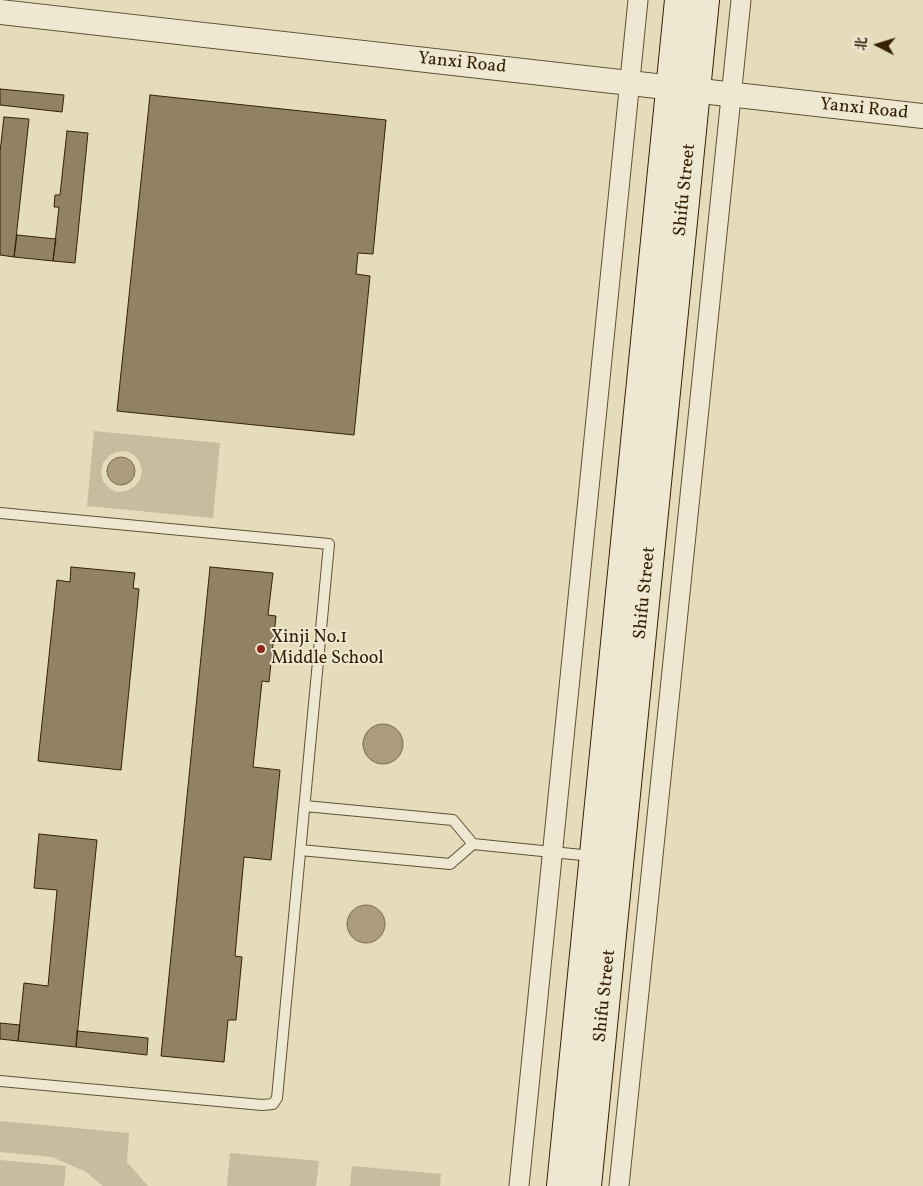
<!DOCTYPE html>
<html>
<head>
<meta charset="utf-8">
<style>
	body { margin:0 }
	#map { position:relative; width:923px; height:1186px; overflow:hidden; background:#e5dcbc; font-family:Vollkorn,"Noto Serif SC",serif }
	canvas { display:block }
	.north { position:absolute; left:853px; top:20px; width:50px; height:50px; -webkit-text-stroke:4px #eee8d3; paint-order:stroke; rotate:275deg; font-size:14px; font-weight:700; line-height:20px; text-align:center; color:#362103 }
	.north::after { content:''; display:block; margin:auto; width:18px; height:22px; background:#362103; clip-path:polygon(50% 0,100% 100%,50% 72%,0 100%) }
</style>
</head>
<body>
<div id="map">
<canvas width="923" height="1186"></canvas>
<div class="north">北</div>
</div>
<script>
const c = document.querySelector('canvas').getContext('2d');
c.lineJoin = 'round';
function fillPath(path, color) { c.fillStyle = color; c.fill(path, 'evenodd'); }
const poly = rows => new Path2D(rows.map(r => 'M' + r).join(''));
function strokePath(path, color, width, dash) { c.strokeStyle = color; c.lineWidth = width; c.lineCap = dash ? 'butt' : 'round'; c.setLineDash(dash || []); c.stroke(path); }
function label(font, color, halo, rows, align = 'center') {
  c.font = font + ' Vollkorn,serif'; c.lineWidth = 4; c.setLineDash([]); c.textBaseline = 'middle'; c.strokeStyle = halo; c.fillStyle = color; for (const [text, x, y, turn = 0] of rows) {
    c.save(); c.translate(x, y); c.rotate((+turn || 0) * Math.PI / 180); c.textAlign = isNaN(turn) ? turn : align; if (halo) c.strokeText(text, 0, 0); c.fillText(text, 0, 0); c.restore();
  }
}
fillPath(poly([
	[94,431,220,443,213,518,87,506],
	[126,451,134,455,140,462,142,471,140,480,134,487,126,491,117,492,109,488,103,481,101,472,103,463,109,456,116,452],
	[0,1121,129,1133,127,1162,148,1186,103,1186,86,1172,52,1157,0,1152],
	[230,1153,319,1161,316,1186,227,1186],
	[0,1160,66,1166,64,1186,0,1186],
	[352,1166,441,1174,440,1186,350,1186]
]), '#c7bc9d');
const water = poly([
	'107 471a14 14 0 1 1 28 0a14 14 0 1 1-28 0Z',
	'363 744a20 20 0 1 1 40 0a20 20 0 1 1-40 0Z',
	'347 924a19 19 0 1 1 38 0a19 19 0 1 1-38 0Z'
]);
fillPath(water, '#aa9c7d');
strokePath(water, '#7c6b4c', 1);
const building = poly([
	[0,89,64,95,62,112,0,105,0,89],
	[150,95,386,120,373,254,358,253,356,274,370,276,354,435,117,411,150,95],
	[4,117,29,119,14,257,0,255,0,152,4,117],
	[67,131,88,133,75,263,53,261,59,207,54,207,55,195,60,195,67,131],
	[17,235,56,239,53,261,14,257,17,235],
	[71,567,135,573,133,588,139,589,121,770,38,761,57,580,70,582,71,567],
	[210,567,273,573,268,615,276,616,269,682,262,681,253,767,280,770,271,860,244,857,235,956,242,957,236,1020,228,1020,224,1062,161,1056,210,567],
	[39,834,97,840,76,1047,18,1041,24,983,48,986,57,890,34,888,39,834],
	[0,1023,20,1025,18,1041,0,1039,0,1023],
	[77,1031,148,1038,147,1055,76,1047,77,1031]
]);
fillPath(building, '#918263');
strokePath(building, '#362103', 1);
const service = poly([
	[0,513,329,544,277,1098,273,1104,262,1105,0,1081],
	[473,844,592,856],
	[300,850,450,864,473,844,453,820,305,806]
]);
const minor = poly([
	[519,1186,638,0],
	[619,1186,741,0]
]);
const tertiary = poly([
	[0,12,923,116]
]);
const secondary = poly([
	[561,1186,679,0],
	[587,1186,705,0]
]);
strokePath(service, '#625031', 12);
strokePath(minor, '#625031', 21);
strokePath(tertiary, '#625031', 26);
strokePath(secondary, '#362103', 30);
strokePath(service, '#eee8d3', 10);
strokePath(minor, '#eee8d3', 19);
strokePath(tertiary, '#eee8d3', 24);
strokePath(secondary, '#eee8d3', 28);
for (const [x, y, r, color] of [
	[261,649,5,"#8f2418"]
]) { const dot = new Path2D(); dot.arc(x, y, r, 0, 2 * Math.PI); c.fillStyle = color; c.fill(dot); strokePath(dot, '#eee8d3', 2); }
label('18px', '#362103', '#eee8d3', [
	["Yanxi Road",462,64,6],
	["Yanxi Road",864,110,6],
	["Shifu Street",686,190,-84],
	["Shifu Street",646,593,-84],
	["Shifu Street",606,996,-84]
]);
label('18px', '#362103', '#eee8d3', [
	["Xinji No.1",271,639],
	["Middle School",271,660]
], 'left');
</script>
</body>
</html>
